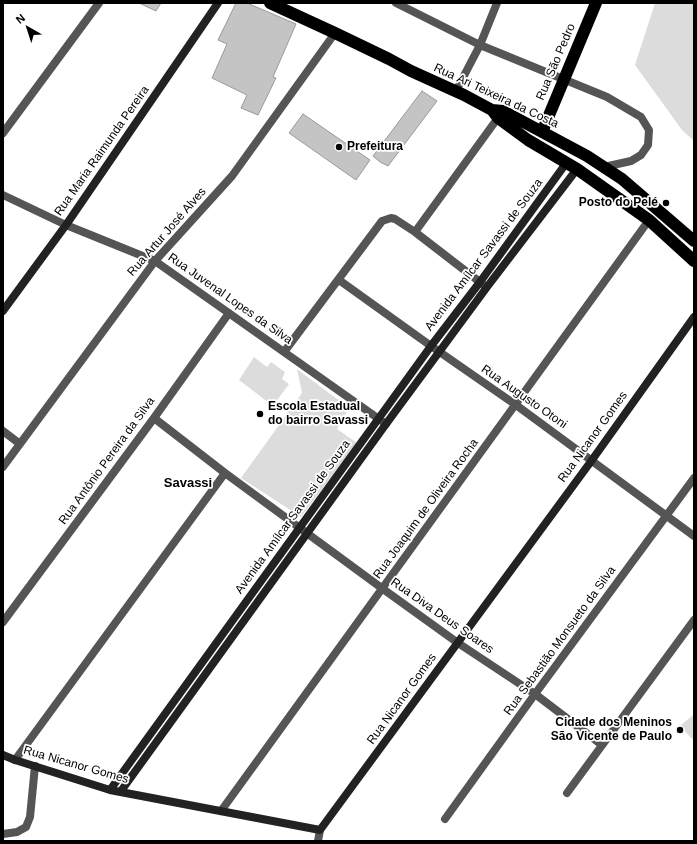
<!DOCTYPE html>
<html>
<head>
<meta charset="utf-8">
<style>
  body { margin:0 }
  #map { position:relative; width:697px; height:844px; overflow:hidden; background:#fff; font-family:Arial,sans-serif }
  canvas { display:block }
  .frame { position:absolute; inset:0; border:4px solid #000; pointer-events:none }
  .north { position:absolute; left:8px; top:8px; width:40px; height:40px; -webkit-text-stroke:3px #fff; paint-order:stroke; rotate:321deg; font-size:11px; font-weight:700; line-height:16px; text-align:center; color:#000 }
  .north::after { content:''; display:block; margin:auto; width:14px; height:18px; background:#000; clip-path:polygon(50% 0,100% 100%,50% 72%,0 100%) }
</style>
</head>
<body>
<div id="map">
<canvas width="697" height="844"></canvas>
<div class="frame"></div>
<div class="north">N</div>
</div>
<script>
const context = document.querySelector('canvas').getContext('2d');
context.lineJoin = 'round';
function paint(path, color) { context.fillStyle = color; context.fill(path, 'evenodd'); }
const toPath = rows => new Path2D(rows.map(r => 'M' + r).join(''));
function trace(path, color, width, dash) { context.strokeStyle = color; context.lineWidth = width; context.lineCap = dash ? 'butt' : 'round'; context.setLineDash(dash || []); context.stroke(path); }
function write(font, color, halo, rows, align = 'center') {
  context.font = font + ' Arial,sans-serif'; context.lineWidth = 3.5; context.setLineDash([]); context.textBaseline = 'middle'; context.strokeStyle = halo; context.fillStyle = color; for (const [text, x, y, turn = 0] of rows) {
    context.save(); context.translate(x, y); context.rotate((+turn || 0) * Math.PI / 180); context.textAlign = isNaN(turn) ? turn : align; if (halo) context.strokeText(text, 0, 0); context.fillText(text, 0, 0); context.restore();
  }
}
paint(toPath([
  [655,3,694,3,694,141,682,130,635,65],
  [254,357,267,367,271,362,285,372,282,379,289,384,273,406,239,380],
  [297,369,349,408,337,429,357,443,301,517,241,478,302,393],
  [694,714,694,741,680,726]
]), '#dcdcdc');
const building = toPath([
  [139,3,161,3,156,11,139,3],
  [236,3,247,3,296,24,273,77,276,78,258,115,241,108,247,95,212,78,227,44,218,40,236,3],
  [422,91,437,101,388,166,380,162,373,156,422,91],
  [303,114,370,160,356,180,289,133,303,114]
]);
paint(building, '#c4c4c4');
trace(building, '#999', 1);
trace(toPath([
  [396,3,480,45,607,97,641,117,649,130,648,145,641,155,631,161,604,167],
  [456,91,480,45,497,3],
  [3,133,99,3],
  [3,195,66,225,155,261,386,424],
  [415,232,500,115],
  [339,280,431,346,516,405,694,536],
  [284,352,382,221,391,218,395,219,415,232,485,286],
  [154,418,225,473,383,589,458,643,535,694,602,745],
  [3,431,20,444],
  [3,467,155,261,232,176,335,33],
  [3,622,154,418,229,313],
  [15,760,225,473],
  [567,793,694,620],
  [221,811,649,220],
  [445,819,535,694,694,478],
  [3,834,17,832,26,827,30,817,35,766],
  [318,841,320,830]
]), '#555', 8);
trace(toPath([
  [3,311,66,225,218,3],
  [3,755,15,760,110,790,320,830,592,460,694,317],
  [110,790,431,346,480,282,567,162],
  [121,791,386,424,487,287,577,169]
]), '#222', 8);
trace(toPath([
  [270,3,335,33,389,59,411,71,464,95,492,110,503,111,587,156,622,179,694,241],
  [492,110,498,118,528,140,577,169,649,220,694,261],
  [542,132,596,3]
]), '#000', 12);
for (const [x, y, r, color] of [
  [339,147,4,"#000"],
  [666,203,4,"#000"],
  [260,414,4,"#000"],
  [680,730,4,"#000"]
]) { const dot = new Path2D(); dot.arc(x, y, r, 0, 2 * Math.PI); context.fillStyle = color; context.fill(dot); trace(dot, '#fff', 1.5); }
write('12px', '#000', '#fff', [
  ["Rua São Pedro",556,62,-67],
  ["Rua Ari Teixeira da Costa",496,96,25],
  ["Rua Maria Raimunda Pereira",102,151,-55],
  ["Rua Artur José Alves",167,232,-49],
  ["Avenida Amílcar Savassi de Souza",484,255,-53],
  ["Rua Juvenal Lopes da Silva",230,299,35],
  ["Rua Augusto Otoni",524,397,35],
  ["Rua Nicanor Gomes",593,437,-54],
  ["Rua Antônio Pereira da Silva",107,461,-54],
  ["Rua Joaquim de Oliveira Rocha",426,509,-54],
  ["Avenida Amílcar Savassi de Souza",293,517,-54],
  ["Rua Diva Deus Soares",442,616,35],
  ["Rua Sebastião Monsueto da Silva",560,641,-54],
  ["Rua Nicanor Gomes",402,699,-54],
  ["Rua Nicanor Gomes",76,765,16]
]);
write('bold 12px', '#000', '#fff', [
  ["Prefeitura",347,147],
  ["Posto do Pelé",658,203,"right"],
  ["Escola Estadual",268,407],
  ["do bairro Savassi",268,421],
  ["Cidade dos Meninos",672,723,"right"],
  ["São Vicente de Paulo",672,737,"right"]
], 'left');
write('bold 13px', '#000', '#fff', [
  ["Savassi",188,483]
]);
</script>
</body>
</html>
